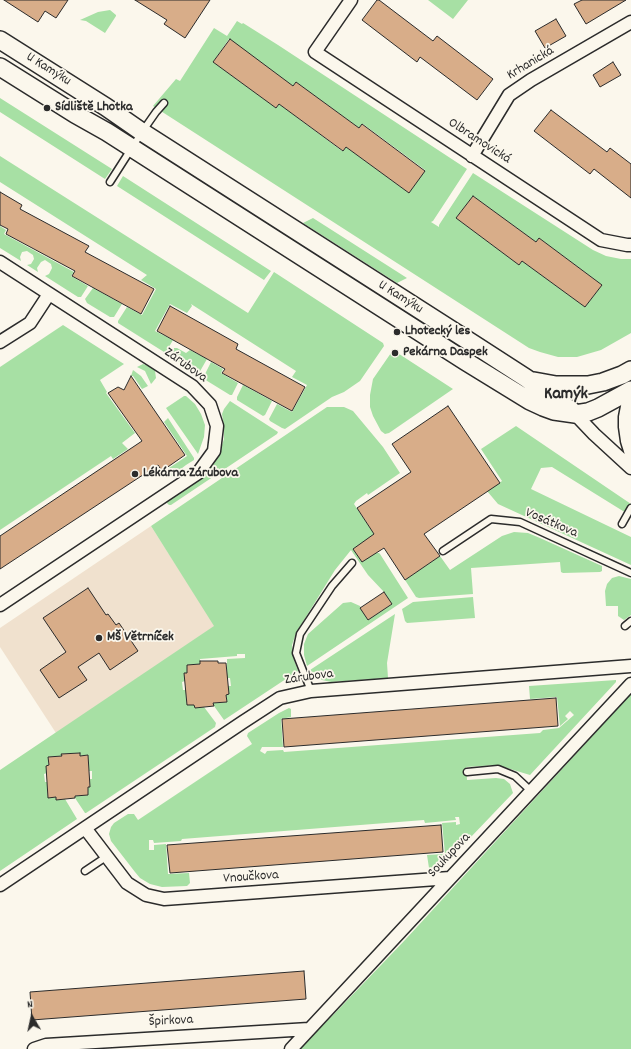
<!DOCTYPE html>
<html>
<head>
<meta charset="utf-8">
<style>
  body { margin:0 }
  #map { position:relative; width:631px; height:1049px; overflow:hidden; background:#fbf7ec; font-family:Dekko,sans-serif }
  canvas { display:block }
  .north { position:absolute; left:12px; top:997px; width:40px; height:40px; -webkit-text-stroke:3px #fbf7ec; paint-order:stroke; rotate:351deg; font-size:11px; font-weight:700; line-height:16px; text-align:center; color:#2b2b2b }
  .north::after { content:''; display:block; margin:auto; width:14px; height:18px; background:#2b2b2b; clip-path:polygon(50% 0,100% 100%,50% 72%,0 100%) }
</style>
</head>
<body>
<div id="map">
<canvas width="631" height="1049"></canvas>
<div class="north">N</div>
</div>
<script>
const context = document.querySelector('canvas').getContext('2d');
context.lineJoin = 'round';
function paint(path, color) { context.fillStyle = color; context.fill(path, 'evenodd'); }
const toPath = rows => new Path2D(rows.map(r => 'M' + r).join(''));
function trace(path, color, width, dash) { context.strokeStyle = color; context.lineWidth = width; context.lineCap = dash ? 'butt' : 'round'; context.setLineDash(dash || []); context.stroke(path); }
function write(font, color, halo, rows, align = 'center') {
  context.font = font + ' Dekko,sans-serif'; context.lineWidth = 3.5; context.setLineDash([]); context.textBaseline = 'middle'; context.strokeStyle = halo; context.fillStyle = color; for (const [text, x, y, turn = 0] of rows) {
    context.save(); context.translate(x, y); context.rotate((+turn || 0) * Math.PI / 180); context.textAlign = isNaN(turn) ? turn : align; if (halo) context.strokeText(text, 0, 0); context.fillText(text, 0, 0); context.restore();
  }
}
paint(toPath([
  [151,526,215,626,56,733,0,647,0,628]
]), '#f0e1ce');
paint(toPath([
  [428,0,468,0,453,19],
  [110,10,116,15,116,16,105,33,86,21,80,20,98,12],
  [237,21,242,24,243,23,278,45,467,169,433,221,431,222,439,227,439,225,473,173,593,250,606,256,621,259,631,259,631,333,601,350,577,357,558,357,540,352,529,348,153,106,176,79,180,81,214,28,227,36],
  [229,39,293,86,296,82,359,128,363,124,425,170,409,193,346,147,342,151,279,104,276,108,213,62],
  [473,196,536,242,539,238,602,285,585,307,522,261,519,265,456,218],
  [0,98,112,169,105,179,0,112],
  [0,156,248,313,274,272,383,343,384,346,360,381,344,392,332,397,285,429,282,428,270,421,269,419,277,404,292,412,307,385,292,377,296,371,191,304,192,306,187,313,170,304,155,331,173,340,166,352,164,352,118,323,118,321,127,307,142,315,156,289,141,280,147,275,0,182],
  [123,176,271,271,264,280,117,186],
  [313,218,407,278,397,283,303,223],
  [0,226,6,230,4,234,74,272,71,276,88,286,81,297,78,297,45,276,49,274,52,268,51,264,45,260,41,262,37,268,38,272,27,265,31,264,34,259,33,255,27,251,22,252,20,257,21,261,0,248],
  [93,288,122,304,114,317,110,317,87,303,85,299],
  [63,325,124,364,100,380,107,392,106,393,135,433,122,443,128,449,113,459,111,456,0,530,0,367],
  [174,348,177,348,186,353,190,350,207,359,199,373,197,373,171,357,171,355],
  [393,350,453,389,389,433,385,434,381,431,373,416,370,407,370,395,373,379],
  [211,362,223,369,221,373,238,383,232,395,230,395,204,379,204,376],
  [143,364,151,367,155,371,156,378,152,383,151,384,145,371,137,367],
  [133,370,141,376,148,386,142,389,133,376,131,376],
  [243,385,272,401,265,415,263,416,237,400,237,397],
  [184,396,186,396,195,404,201,414,205,425,204,437,198,454,166,408],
  [230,401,278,432,277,434,171,505,169,505,166,502,203,477,213,465,219,454,224,439,224,427,222,414,224,409],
  [327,407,344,407,353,411,383,447,400,473,368,495,367,493,356,501,354,504,374,534,375,553,379,553,380,554,408,598,307,666,304,655,304,644,308,634,343,603,351,602,360,606,368,620,392,604,384,592,368,575,351,550,335,570,296,633,292,645,293,657,298,671,224,720,214,706,213,703,227,702,226,695,228,686,231,686,230,678,227,678,227,659,245,658,245,654,237,654,237,656,200,659,200,664,187,665,187,673,185,681,182,682,183,690,186,690,187,705,194,705,195,708,204,707,216,723,215,727,86,813,85,813,75,798,75,796,88,795,88,787,90,787,90,779,92,779,92,771,89,771,88,755,80,756,80,753,62,754,62,756,48,757,49,765,46,766,47,773,44,774,45,782,47,782,48,797,56,797,57,800,65,799,77,819,0,871,0,770,214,626,151,526],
  [168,418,194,458,194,460,186,465,169,478,167,477,163,472,187,456,164,422],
  [516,426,631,504,631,516,552,467,541,468,531,489,631,537,631,565,498,504,487,491,502,481,481,449],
  [514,532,528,533,540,538,602,566,602,571,600,572,563,573,561,572,560,562,471,568,473,594,419,598,416,597,405,580,440,556,450,570,502,536],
  [619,576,631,579,631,615,624,620,618,616,618,606,606,606,605,591,607,584,612,578],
  [473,597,475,618,407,623,405,621,402,609,413,602],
  [395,614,387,663,388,678,331,682,322,680,315,675,310,670],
  [616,680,616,682,530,775,497,765,466,767,467,780,496,778,504,779,510,784,513,793,448,861,439,866,429,868,427,855,445,854,442,823,456,822,456,825,460,824,459,817,455,817,456,820,425,823,424,820,182,839,181,841,154,843,153,840,149,840,149,850,154,850,154,845,166,844,168,874,189,873,190,883,187,886,162,887,150,884,140,878,135,872,111,841,109,834,111,827,114,823,128,814,134,814,138,820,252,744,247,736,248,733,279,713,289,708,291,709,291,717,281,719,283,747,262,747,260,751,265,754,267,751,283,750,284,752,540,733,543,730,559,728,574,715,570,711,565,716,568,719,560,726,557,697,530,699,529,686],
  [631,694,631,1049,299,1049,336,1012,405,940]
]), '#a7e0a4');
const building = toPath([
  [4,0,68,0,56,18,45,11,38,22,4,0],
  [135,0,210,0,185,38,164,24,167,20,135,0],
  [377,0,379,0,433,41,437,36,493,79,477,100,420,57,417,62,362,20,377,0],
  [582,0,626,0,586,24,574,4,582,0],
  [556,19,566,36,545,48,535,31,556,19],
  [230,39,293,86,296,82,359,128,362,124,425,171,409,193,346,147,343,151,279,104,276,108,213,62,230,39],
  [613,62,621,75,600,87,593,75,613,62],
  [551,110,607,152,610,148,631,164,631,198,594,169,590,174,534,131,551,110],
  [0,192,22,205,20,209,89,246,85,252,154,289,141,314,72,276,75,271,6,234,8,229,0,225,0,192],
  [473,196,536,242,539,238,602,285,585,307,522,261,519,265,456,218,473,196],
  [170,306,238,344,236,349,305,387,292,411,222,373,225,369,157,331,170,306],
  [131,376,185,455,162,471,158,465,0,569,0,536,142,441,108,393,118,387,124,390,131,376],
  [448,406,500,483,424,534,440,556,405,580,384,548,362,562,353,549,374,534,357,508,411,472,392,444,448,406],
  [88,588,106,615,108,614,116,625,119,623,138,651,110,670,99,653,78,667,87,680,59,698,40,670,66,652,43,618,88,588],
  [384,592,392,604,368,620,360,608,384,592],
  [200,661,218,661,218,663,226,663,229,694,226,695,227,702,213,703,214,706,195,708,194,705,187,705,184,673,187,673,187,665,200,664,200,661],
  [556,698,558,726,284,747,282,719,556,698],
  [80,753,80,756,88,755,90,787,88,787,88,795,75,796,75,798,56,800,56,797,48,798,46,766,49,765,48,757,62,756,61,754,80,753],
  [441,825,443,852,170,873,167,845,441,825],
  [304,971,306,999,32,1020,30,992,304,971]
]);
paint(building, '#d8ad89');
trace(building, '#2b2b2b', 1);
const lane = toPath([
  [110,182,142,132,156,112,164,103],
  [622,524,631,508],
  [443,551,491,519,520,522,631,573],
  [625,626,631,621],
  [311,691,296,653,300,634,332,586,352,563],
  [467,772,498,769,515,776,531,791],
  [85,871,106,857]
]);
const street = toPath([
  [351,0,315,52,601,240,627,245,631,245],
  [472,156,509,95,531,80,631,22],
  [0,262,192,386,210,405,217,426,214,451,198,473,0,605],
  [0,342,30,323,49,294],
  [630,391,625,417,625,427,627,441,631,454],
  [575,414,594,434,631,468],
  [85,828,127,883,146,895,164,899,450,878],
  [0,885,243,722,280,698,311,691,631,666],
  [34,1049,46,1045,309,1029],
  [291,1049,631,684]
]);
const secondary = toPath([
  [0,40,106,107,142,132,475,345,526,378,572,411],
  [0,67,75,114,107,132,465,361,530,401,543,407,554,411,575,414,588,412,598,408,631,390],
  [534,381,556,385,588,385,603,382,622,375,631,370]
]);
trace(lane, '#2b2b2b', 9);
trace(street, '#2b2b2b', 15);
trace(secondary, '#2b2b2b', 20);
trace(lane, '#fbf7ec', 6);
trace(street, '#fbf7ec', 12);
trace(secondary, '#fbf7ec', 17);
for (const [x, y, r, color] of [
  [47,108,4,"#2b2b2b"],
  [397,332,4,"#2b2b2b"],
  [395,353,4,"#2b2b2b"],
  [135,474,4,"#2b2b2b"],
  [99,638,4,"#2b2b2b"]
]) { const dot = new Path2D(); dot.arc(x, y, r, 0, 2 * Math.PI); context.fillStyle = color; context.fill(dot); trace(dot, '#fbf7ec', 1.5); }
write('14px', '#2b2b2b', '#fbf7ec', [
  ["Krhanická",531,64,-31],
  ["U Kamýku",48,70,32],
  ["Olbramovická",479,142,33],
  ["U Kamýku",400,298,32],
  ["Zárubova",185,366,36],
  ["Vosátkova",551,524,23],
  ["Zárubova",309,678,-8],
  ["Soukupova",450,856,-47],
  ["Vnoučkova",251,878,-4],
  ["Špirkova",171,1022,-3]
]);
write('bold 14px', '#2b2b2b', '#fbf7ec', [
  ["Sídliště Lhotka",55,108],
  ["Lhotecký les",405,332],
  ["Pekárna Daspek",403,353],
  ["Lékárna Zárubova",143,474],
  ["MŠ Větrníček",107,638]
], 'left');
write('bold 18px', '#2b2b2b', '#fbf7ec', [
  ["Kamýk",566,396]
]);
</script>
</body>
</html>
